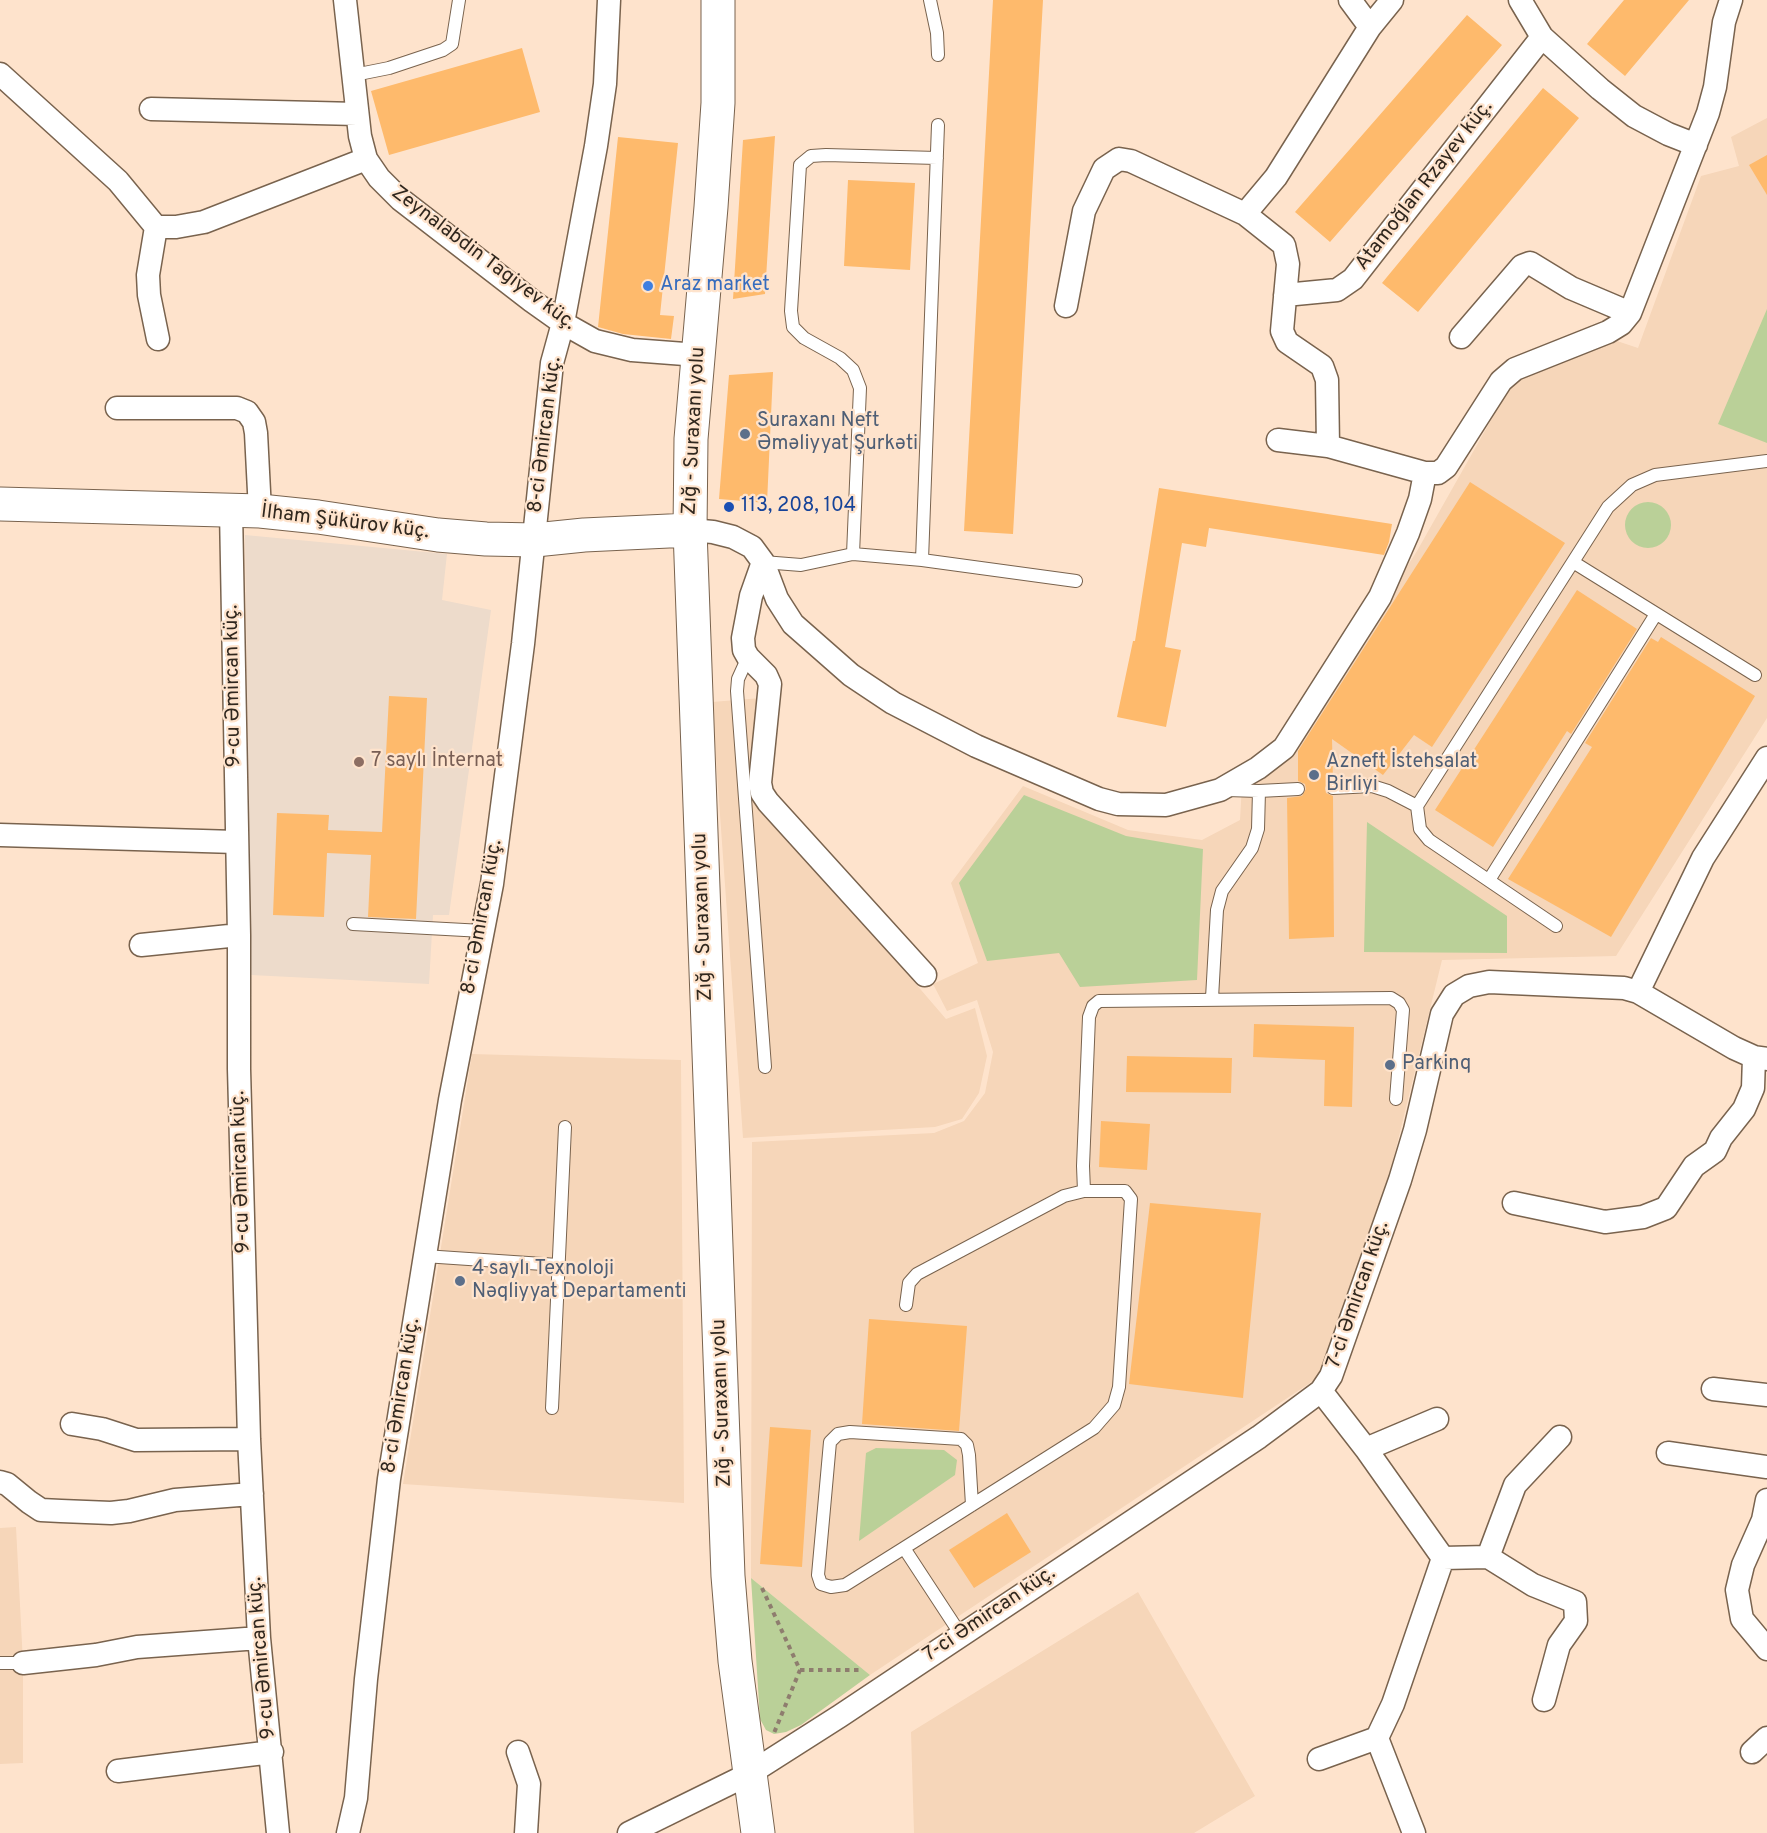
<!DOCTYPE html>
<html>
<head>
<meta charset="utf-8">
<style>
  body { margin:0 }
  canvas { display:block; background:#fee3cc }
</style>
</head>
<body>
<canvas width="1767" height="1833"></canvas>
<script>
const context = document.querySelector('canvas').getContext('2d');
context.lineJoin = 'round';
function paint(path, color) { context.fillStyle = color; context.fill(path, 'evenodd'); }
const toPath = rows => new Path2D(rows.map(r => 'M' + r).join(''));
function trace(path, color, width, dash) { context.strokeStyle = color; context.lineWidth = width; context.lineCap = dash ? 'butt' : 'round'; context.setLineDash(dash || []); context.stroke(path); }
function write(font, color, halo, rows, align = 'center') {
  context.font = font + ' Overpass,sans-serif'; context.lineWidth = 4.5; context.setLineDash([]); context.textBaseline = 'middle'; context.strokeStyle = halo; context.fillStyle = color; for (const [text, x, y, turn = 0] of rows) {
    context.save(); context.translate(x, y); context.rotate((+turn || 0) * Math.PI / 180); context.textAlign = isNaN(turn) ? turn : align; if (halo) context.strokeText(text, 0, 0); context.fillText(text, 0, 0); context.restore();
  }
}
paint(toPath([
  [1767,118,1767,718,1616,956,1442,960,1390,1173,1319,1377,870,1675,751,1578,752,1142,934,1133,964,1121,985,1093,993,1052,977,1000,947,1011,933,984,978,963,951,883,1023,786,1128,830,1202,840,1240,820,1242,784,1278,768,1417,551,1512,383,1617,341,1638,348,1701,176,1739,166,1731,137],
  [761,698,751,792,946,1019,975,1008,987,1056,979,1093,962,1119,935,1127,743,1138,712,702],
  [472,1054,681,1060,684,1503,403,1484],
  [16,1527,23,1663,23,1763,0,1764,0,1528],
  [1138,1592,1255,1796,1194,1833,914,1833,911,1732]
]), '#f6d6b9');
paint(toPath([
  [245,535,447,554,442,600,491,610,449,915,433,915,429,984,251,975]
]), '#eddbcb');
paint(toPath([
  [1767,309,1767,443,1718,424],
  '1625 525a23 23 0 1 1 46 0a23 23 0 1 1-46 0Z',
  [1024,795,1126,836,1203,849,1197,980,1080,987,1059,953,987,961,959,883],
  [1367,822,1507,916,1507,953,1364,952],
  [876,1448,944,1450,957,1460,955,1475,859,1541,866,1453],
  [751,1578,870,1675,801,1725,786,1732,774,1734,766,1730,760,1719]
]), '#bad098');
paint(toPath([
  [993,0,1043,0,1013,534,964,531],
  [1624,0,1689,0,1625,76,1587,44],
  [1467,15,1502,45,1330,242,1295,212],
  [522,48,540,112,389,155,371,91],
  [1543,88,1579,118,1418,312,1382,283],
  [775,136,765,294,733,299,743,140],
  [618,137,678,143,660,315,674,316,671,339,623,334,598,327],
  [1767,155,1767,195,1749,165],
  [848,180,915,183,910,270,844,266],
  [773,372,767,503,719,499,729,375],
  [1470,482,1565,543,1432,747,1414,735,1383,775,1332,739,1333,780,1328,781,1325,788,1326,793,1333,796,1334,937,1289,939,1287,798,1302,796,1306,789,1305,784,1298,781,1298,751],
  [1159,488,1392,524,1389,542,1384,555,1209,528,1206,547,1182,543,1165,647,1181,650,1166,727,1117,717,1133,641,1135,641],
  [1577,590,1637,629,1571,734,1567,731,1493,847,1435,810],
  [1661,637,1755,696,1611,937,1508,879,1592,747,1585,743,1651,638,1658,642],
  [389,696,427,698,416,919,368,917,371,855,327,853,324,917,273,915,277,813,329,815,328,830,382,832],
  [1254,1024,1354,1027,1352,1107,1324,1106,1325,1060,1253,1057],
  [1127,1056,1232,1058,1231,1093,1126,1092],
  [1101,1121,1150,1124,1147,1170,1099,1167],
  [1150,1203,1261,1213,1243,1398,1129,1384],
  [869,1319,967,1326,959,1431,862,1424],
  [770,1427,811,1430,802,1567,760,1564],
  [1007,1513,1031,1552,974,1588,949,1550]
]), '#feba6c');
const lane = toPath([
  [930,0,937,33,938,55],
  [354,75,389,68,443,50,452,44,459,0],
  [853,554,860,388,853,370,840,358,804,338,793,327,791,311,800,165,811,156,826,155,937,158],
  [922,560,938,125],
  [763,562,801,565,853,554,922,560,1076,581],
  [1573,562,1755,675],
  [748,657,738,679,737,691,765,1067],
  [1333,788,1372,786,1388,791,1417,806,1608,507,1632,485,1655,475,1767,461],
  [1259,791,1298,789],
  [1417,806,1420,829,1429,840,1556,926],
  [1489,880,1656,614],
  [353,924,483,931],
  [1212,998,1217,910,1222,891,1252,848,1258,829,1259,791,1227,790],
  [1084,1191,1083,1166,1089,1017,1093,1006,1099,1001,1391,998,1399,1003,1403,1010,1396,1099],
  [424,1256,558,1265],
  [906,1305,909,1283,917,1274,1064,1196,1084,1191,1125,1191,1131,1199,1119,1387,1114,1405,1094,1428,972,1505,904,1548,845,1585,831,1587,821,1584,818,1575,830,1442,838,1434,850,1432,961,1439,967,1445,969,1455,972,1505],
  [552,1408,565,1127],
  [904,1548,961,1635],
  [0,1663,23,1663]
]);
const street = toPath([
  [345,0,360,136,366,159,379,178,400,199,532,301,563,323,595,341,632,350,698,355],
  [1350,0,1370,27],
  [1520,0,1542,37,1600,89,1634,116,1668,134,1696,145],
  [0,74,118,181,156,227],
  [151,109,357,114],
  [1245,214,1276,177,1370,27,1392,0],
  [1285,295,1337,290,1353,279,1542,37],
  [1066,306,1084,211,1104,169,1119,159,1131,161,1245,214,1284,245,1288,264,1282,331,1287,342,1322,366,1327,380,1328,446],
  [1461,337,1522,266,1530,263,1571,288,1630,313],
  [158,339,149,295,148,275,156,227,176,227,204,222,366,159],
  [117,408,237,408,247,412,254,422,256,433,260,511],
  [1278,440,1328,446,1425,473,1438,473,1446,467,1501,381,1515,369,1608,332,1621,324,1630,313,1708,113,1715,87,1724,22,1731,0],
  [231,510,239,935,239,1069,249,1439,259,1638,278,1833],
  [690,530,713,532,733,537,752,547,763,562,777,599,793,624,851,675,893,703,976,746,1099,799,1118,804,1166,805,1220,790,1258,768,1284,748,1380,597,1408,533,1420,499,1425,473],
  [763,562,751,596,743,638,744,650,748,657,766,675,770,684,760,783,762,793,768,802,925,975],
  [0,835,236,842],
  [141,945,239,935],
  [1638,992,1703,858,1767,758],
  [1514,1203,1605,1222,1643,1217,1666,1208,1694,1166,1715,1151,1721,1138,1744,1109,1753,1088,1754,1057],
  [1713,1389,1767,1395],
  [1321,1391,1366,1449,1443,1558,1488,1557,1533,1585,1575,1602,1576,1621,1559,1645,1544,1700],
  [72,1424,102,1429,136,1440,249,1439],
  [1366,1449,1437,1419],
  [1668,1453,1767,1467],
  [0,1482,7,1484,29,1502,41,1510,61,1511,111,1513,129,1511,175,1500,252,1494],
  [1767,1500,1763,1520,1743,1565,1737,1590,1742,1619,1767,1649],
  [1488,1557,1515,1485,1560,1437],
  [23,1663,96,1655,137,1647,259,1638],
  [518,1752,529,1784,526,1833],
  [1752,1752,1767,1738],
  [1319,1759,1377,1738],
  [118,1771,272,1752],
  [348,1833,356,1798,366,1679,389,1479,450,1100,492,884,523,644,552,363,563,323,596,146,605,84,609,0],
  [629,1833,749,1774,840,1716,1259,1437,1321,1391,1331,1376,1400,1180,1415,1130,1442,1014,1454,995,1469,986,1489,982,1624,988,1638,992,1734,1048,1754,1057,1767,1059],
  [1414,1833,1377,1738,1393,1704,1443,1558]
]);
const secondary = toPath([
  [718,0,718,103,711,207,691,439,690,530,728,1576,735,1661,758,1833],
  [0,504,260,511,318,517,438,535,486,539,535,540,584,535,690,530]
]);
trace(lane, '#79634e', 14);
trace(street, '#79634e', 25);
trace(secondary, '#79634e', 35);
trace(toPath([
  [762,1588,800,1670,774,1733],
  [800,1670,863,1670]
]), '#8e7d6e', 4, [4.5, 4.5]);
trace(lane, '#fff', 12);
trace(street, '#fff', 22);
trace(secondary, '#fff', 33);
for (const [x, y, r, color] of [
  [648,286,6,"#3f7fe0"],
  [745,434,6,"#5c6f8a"],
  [729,507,6,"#1a4fb4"],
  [359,762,6,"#8d6e63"],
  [1314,775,6,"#5c6f8a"],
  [1390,1065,6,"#5c6f8a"],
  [460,1281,6,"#5c6f8a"]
]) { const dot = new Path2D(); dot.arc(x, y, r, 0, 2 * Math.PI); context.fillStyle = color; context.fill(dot); trace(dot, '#fee3cc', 2); }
write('20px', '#30271e', '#fee3cc', [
  ["Atamoğlan Rzayev küç.",1425,186,-52],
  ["Zeynalabdin Tagiyev küç.",483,259,37],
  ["Zığ - Suraxanı yolu",695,431,-87],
  ["8-ci Əmircan küç.",546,435,-83],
  ["İlham Şükürov küç.",345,523,7],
  ["9-cu Əmircan küç.",234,686,-91],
  ["8-ci Əmircan küç.",483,917,-80],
  ["Zığ - Suraxanı yolu",704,917,-92],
  ["9-cu Əmircan küç.",242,1172,-92],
  ["7-ci Əmircan küç.",1359,1295,-71],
  ["8-ci Əmircan küç.",402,1396,-81],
  ["Zığ - Suraxanı yolu",723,1403,-92],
  ["7-ci Əmircan küç.",990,1615,-34],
  ["9-cu Əmircan küç.",263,1658,-95]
]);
write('20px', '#366cbe', '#fee3cc', [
  ["Araz market",660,286]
], 'left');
write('20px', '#4e5e75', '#fee3cc', [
  ["Suraxanı Neft",757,422],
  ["Əməliyyat Şurkəti",757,445],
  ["Azneft İstehsalat",1326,763],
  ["Birliyi",1326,786],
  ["Parkinq",1402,1065],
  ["4 saylı Texnoloji",472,1270],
  ["Nəqliyyat Departamenti",472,1293]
], 'left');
write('20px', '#164399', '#fee3cc', [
  ["113, 208, 104",741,507]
], 'left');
write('20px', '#785e54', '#fee3cc', [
  ["7 saylı İnternat",371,762]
], 'left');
</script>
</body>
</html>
